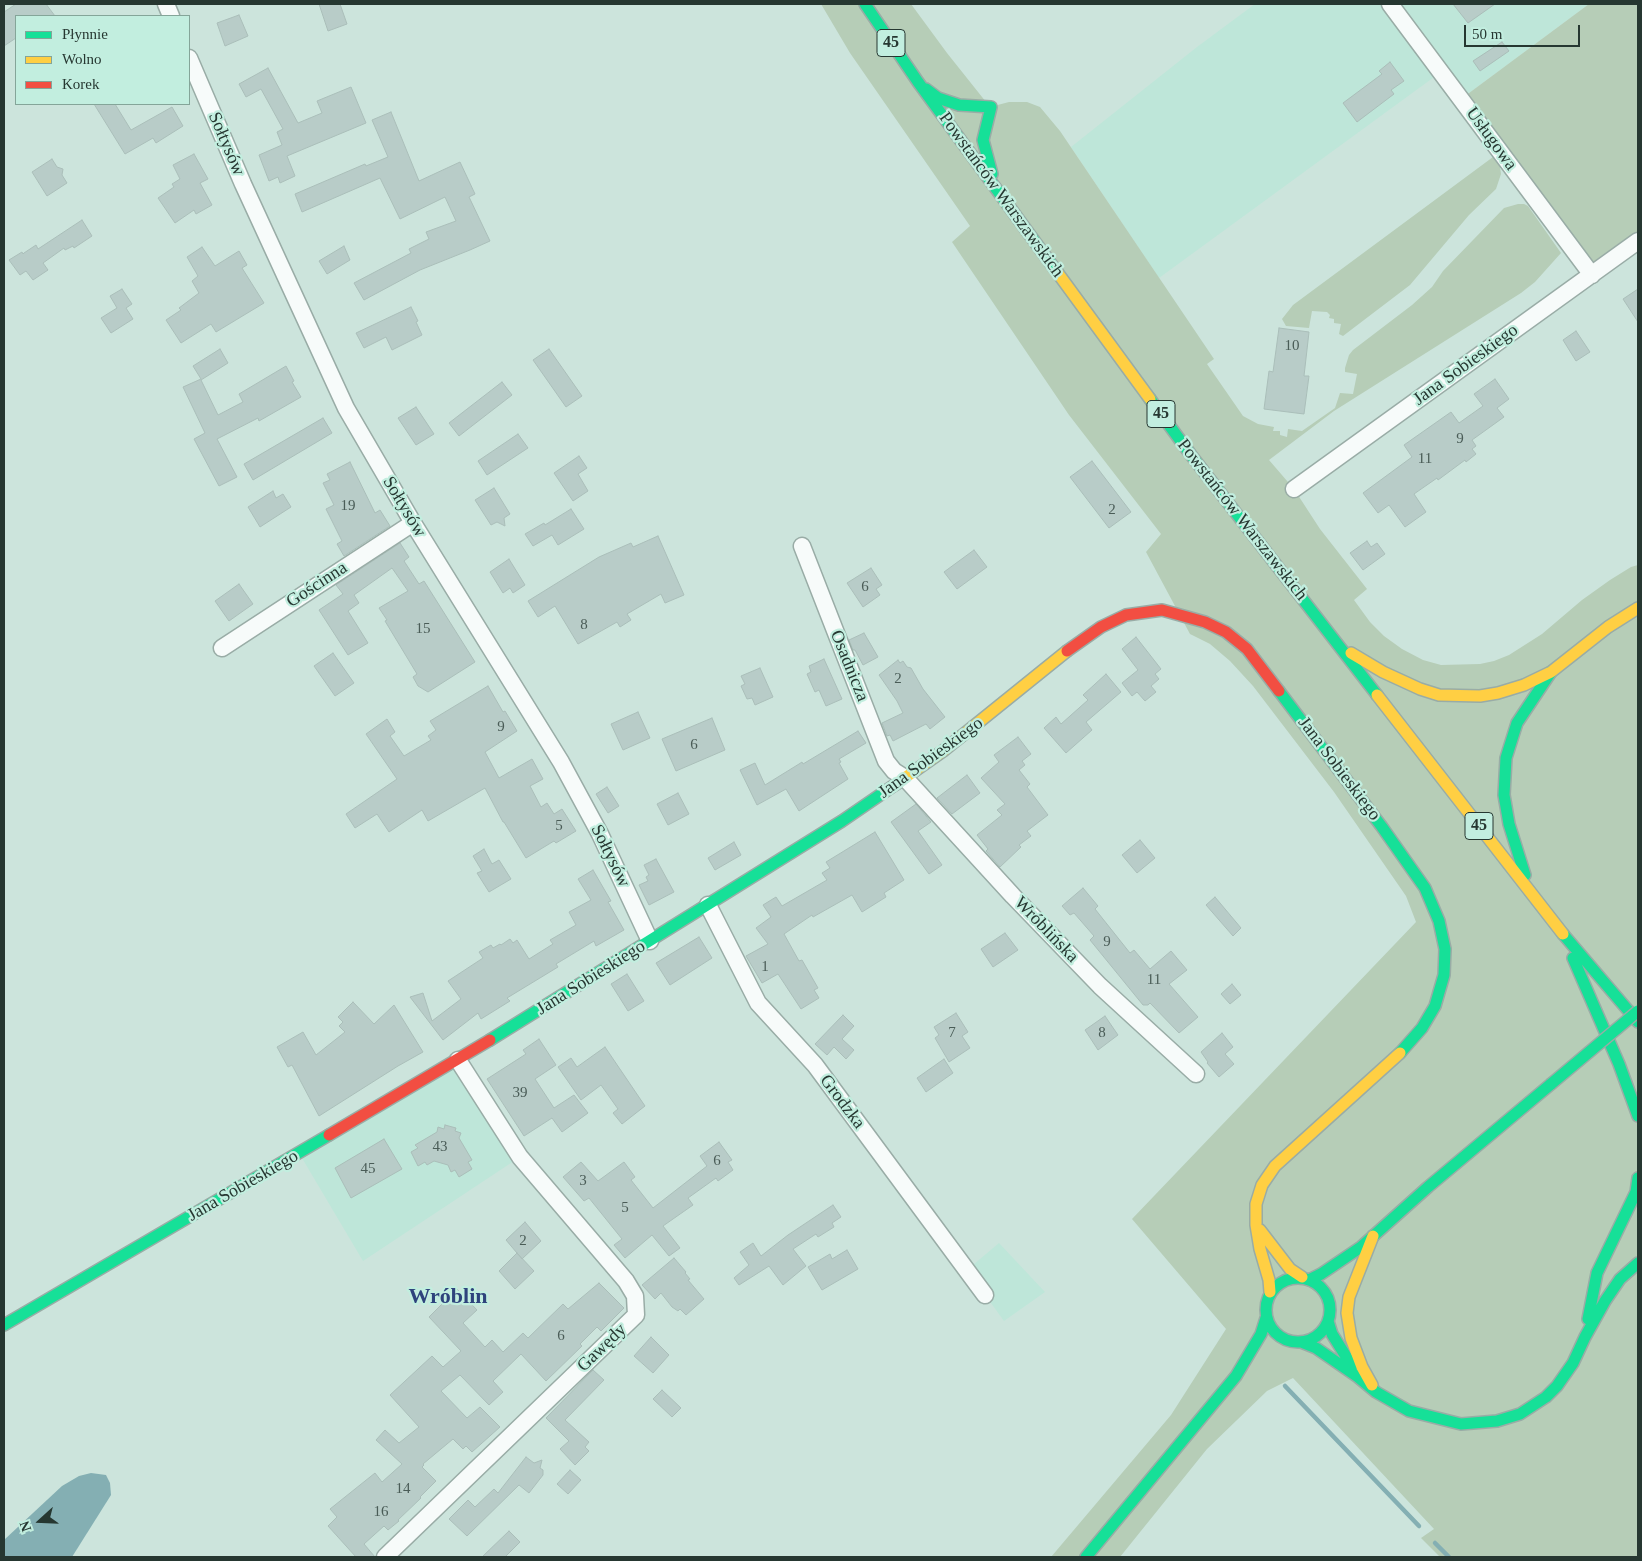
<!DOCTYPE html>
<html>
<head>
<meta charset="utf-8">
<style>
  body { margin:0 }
  #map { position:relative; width:1642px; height:1561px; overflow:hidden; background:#cce4dc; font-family:Georgia,serif }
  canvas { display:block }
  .frame { position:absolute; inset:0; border:5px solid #263731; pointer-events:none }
  .legend { position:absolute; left:15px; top:15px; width:175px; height:90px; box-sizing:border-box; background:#c2eedf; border:1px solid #84a599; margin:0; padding:6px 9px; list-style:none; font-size:15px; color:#263731 }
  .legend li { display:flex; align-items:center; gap:10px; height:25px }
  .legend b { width:25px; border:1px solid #84a599 }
  .north { position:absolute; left:15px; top:1496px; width:50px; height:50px; -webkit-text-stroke:4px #c2eedf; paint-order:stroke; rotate:250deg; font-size:14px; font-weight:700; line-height:20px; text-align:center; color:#263731 }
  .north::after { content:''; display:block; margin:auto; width:18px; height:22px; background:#263731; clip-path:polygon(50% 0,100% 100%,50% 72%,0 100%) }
  .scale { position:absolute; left:1464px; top:25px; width:116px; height:22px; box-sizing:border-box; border:2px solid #263731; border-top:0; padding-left:6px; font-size:15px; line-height:18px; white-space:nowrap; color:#263731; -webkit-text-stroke:4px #c2eedf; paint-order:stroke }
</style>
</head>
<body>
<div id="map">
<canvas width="1642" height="1561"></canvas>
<div class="frame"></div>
<ul class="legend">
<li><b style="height:6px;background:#16e098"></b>Płynnie</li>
<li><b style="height:6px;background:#ffcf43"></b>Wolno</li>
<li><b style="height:6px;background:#f24e42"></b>Korek</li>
</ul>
<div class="north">N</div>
<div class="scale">50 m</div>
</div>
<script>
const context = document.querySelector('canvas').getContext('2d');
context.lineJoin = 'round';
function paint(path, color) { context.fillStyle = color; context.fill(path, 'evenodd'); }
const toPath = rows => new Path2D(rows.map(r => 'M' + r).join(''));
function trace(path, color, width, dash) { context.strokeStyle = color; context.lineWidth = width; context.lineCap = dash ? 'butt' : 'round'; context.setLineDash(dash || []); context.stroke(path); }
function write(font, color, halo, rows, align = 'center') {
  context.font = font + ' Georgia,serif'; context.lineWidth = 4.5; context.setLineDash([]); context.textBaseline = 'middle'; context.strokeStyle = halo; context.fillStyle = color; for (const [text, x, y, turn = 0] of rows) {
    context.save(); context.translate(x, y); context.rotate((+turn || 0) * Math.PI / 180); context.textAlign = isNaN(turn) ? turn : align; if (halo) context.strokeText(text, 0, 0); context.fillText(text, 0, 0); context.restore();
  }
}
paint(toPath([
  [1255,4,1589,4,1461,99,1441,72,1159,278,1071,147,1197,47],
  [458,1060,520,1157,363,1261,299,1153],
  [999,1243,1045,1292,1004,1321,967,1270]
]), '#bee6d9');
paint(toPath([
  [821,4,911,4,947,53,990,107,1009,102,1027,102,1040,107,1060,131,1214,359,1207,364,1243,416,1258,424,1274,427,1273,431,1280,431,1280,435,1287,437,1288,429,1302,431,1335,408,1340,393,1353,394,1357,374,1345,372,1345,368,1349,355,1353,350,1412,305,1432,287,1443,271,1504,208,1518,204,1524,204,1528,206,1561,253,1535,282,1521,293,1334,411,1269,460,1294,489,1320,529,1367,589,1354,600,1370,622,1384,636,1402,649,1423,660,1441,665,1480,664,1494,661,1509,655,1542,634,1582,600,1610,580,1631,567,1638,565,1638,1557,1440,1557,1421,1538,1434,1529,1293,1378,1267,1391,1207,1449,1120,1557,1051,1557,1171,1415,1226,1329,1132,1219,1416,922,1406,896,1334,792,1253,686,1230,661,1210,644,1190,634,1146,552,1161,534,1069,415,952,242,970,226,850,53],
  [1589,4,1638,4,1638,241,1592,275,1461,99],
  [1493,157,1500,167,1501,174,1496,189,1469,215,1410,285,1343,336,1339,334,1341,324,1334,323,1334,319,1329,318,1330,315,1327,312,1312,311,1309,328,1286,326,1282,319,1293,305]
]), '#b6cdb7');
paint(toPath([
  [91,1473,106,1475,110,1483,111,1495,72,1557,4,1557,4,1540,62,1486,79,1476]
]), '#84afb3');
trace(toPath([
  [1285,1386,1419,1526],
  [1435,1543,1449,1557]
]), '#84afb3', 4.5);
const building = toPath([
  [16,4,46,4,55,16,16,16,16,38,4,46,4,12,16,4],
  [319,4,340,4,347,24,328,31,319,4],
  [1453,4,1495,4,1468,23,1453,4],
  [239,15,248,36,225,46,217,23,239,15],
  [1502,42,1509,51,1480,71,1473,61,1502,42],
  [1390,62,1404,81,1391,90,1394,94,1357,122,1343,103,1382,74,1379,71,1390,62],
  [268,68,298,123,322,113,317,101,351,87,366,123,287,156,295,176,280,183,278,177,269,181,259,155,282,145,277,132,283,129,261,89,246,97,239,84,268,68],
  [94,104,115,104,131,130,172,107,183,126,156,143,153,138,125,154,94,104],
  [391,112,419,181,460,162,475,194,469,197,490,241,470,250,420,270,364,300,354,283,411,253,409,249,429,239,426,232,456,221,445,197,400,219,380,178,302,212,295,194,365,164,366,166,388,157,372,120,391,112],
  [194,154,208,179,200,183,212,205,196,214,194,210,175,223,158,198,174,187,172,184,180,179,173,165,194,154],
  [52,159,57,167,63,169,62,175,67,183,47,196,32,172,52,159],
  [82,220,92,236,74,248,73,246,65,250,64,248,43,263,48,270,33,280,26,271,20,275,9,260,22,252,23,254,24,253,36,245,38,249,82,220],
  [344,246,350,260,327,274,319,261,344,246],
  [202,247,215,266,239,251,247,265,242,268,264,303,216,332,211,324,181,343,166,320,181,310,179,308,199,293,192,281,198,276,187,257,202,247],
  [122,289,132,304,126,308,133,319,111,333,101,318,117,308,110,296,122,289],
  [1638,289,1638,322,1623,299,1638,289],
  [411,307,418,321,416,322,422,335,392,350,386,337,364,348,356,333,411,307],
  [1279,328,1309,332,1304,376,1309,376,1304,414,1264,409,1269,371,1273,372,1279,328],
  [1576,331,1590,352,1576,361,1563,340,1576,331],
  [220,349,228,363,201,380,218,415,243,402,239,394,286,366,294,381,292,382,301,397,259,421,258,418,217,439,237,477,219,486,194,439,205,433,183,387,201,379,193,366,220,349],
  [549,349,582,396,566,407,533,360,549,349],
  [1495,379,1509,399,1497,408,1504,417,1472,440,1476,446,1472,449,1476,454,1466,462,1465,460,1438,480,1437,478,1414,494,1426,512,1405,527,1389,505,1378,513,1363,493,1412,457,1404,445,1451,412,1459,423,1483,406,1474,394,1495,379],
  [502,382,512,395,459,436,449,423,502,382],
  [416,407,434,434,416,445,398,418,416,407],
  [323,418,332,433,253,480,244,464,323,418],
  [518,434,528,448,487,475,478,461,518,434],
  [579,456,587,468,578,474,588,491,573,501,554,473,579,456],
  [1092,461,1131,512,1109,528,1070,477,1092,461],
  [350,462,375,513,380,510,390,526,344,556,337,544,342,541,326,509,334,505,323,483,330,480,327,474,350,462],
  [494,488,510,514,504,518,505,526,497,522,491,525,475,500,494,488],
  [273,491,276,498,283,494,291,507,260,527,248,507,273,491],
  [571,509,584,529,558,545,552,535,533,546,525,534,544,523,545,525,571,509],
  [658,536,684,595,665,603,661,594,627,614,631,620,620,627,617,622,578,644,555,606,538,617,528,601,599,557,631,543,633,547,658,536],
  [1367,541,1371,547,1377,543,1385,554,1363,570,1350,553,1367,541],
  [400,543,409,557,404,561,419,584,424,581,475,662,428,692,418,686,413,677,417,674,385,621,387,620,379,608,408,591,392,568,354,595,359,603,348,611,368,643,348,655,319,610,343,594,336,585,400,543],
  [974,550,987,567,957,589,944,572,974,550],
  [509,559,525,585,513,593,510,588,503,593,490,572,509,559],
  [871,568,882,585,876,589,880,595,863,607,847,583,871,568],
  [239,584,253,604,229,621,215,601,239,584],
  [864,633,878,657,863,665,855,650,853,650,849,640,864,633],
  [1136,637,1161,669,1155,674,1159,679,1151,686,1156,692,1145,701,1137,692,1132,696,1122,683,1138,670,1122,649,1136,637],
  [333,653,354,683,335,696,314,666,333,653],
  [824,659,842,699,826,706,819,690,815,692,807,674,811,672,809,666,824,659],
  [898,660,900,663,903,661,907,667,911,668,923,689,945,717,930,729,926,724,893,741,890,735,887,736,882,723,903,713,897,701,879,675,898,660],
  [760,668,773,697,755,705,752,698,747,699,741,686,745,684,741,676,760,668],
  [1106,674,1121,692,1086,722,1092,730,1066,753,1044,728,1056,717,1061,724,1088,700,1083,695,1106,674],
  [488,686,503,712,505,711,517,731,485,752,499,778,532,759,543,779,530,786,541,807,547,803,554,814,562,809,576,831,556,843,554,841,526,858,504,822,503,822,485,788,428,821,422,810,389,832,377,814,355,828,346,814,397,779,366,734,387,719,395,732,390,736,404,756,431,740,428,736,436,730,430,721,488,686],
  [638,712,650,738,623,750,611,724,638,712],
  [712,718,725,750,676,771,662,739,712,718],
  [858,731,866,743,839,759,841,762,839,763,848,779,799,811,786,789,757,805,740,770,755,763,765,785,799,764,802,762,803,764,858,731],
  [1018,737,1031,754,1022,761,1025,765,1019,770,1030,784,1027,787,1048,815,1027,831,1031,836,1019,845,1021,847,1000,867,986,851,988,849,977,835,1002,815,997,810,1005,804,981,778,999,762,994,755,1018,737],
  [967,775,980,793,952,814,937,798,967,775],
  [607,787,619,806,608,813,596,794,607,787],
  [678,793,689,814,668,825,657,804,678,793],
  [916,804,931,822,918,831,942,865,929,874,891,822,916,804],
  [875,832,904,880,884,893,886,897,862,912,852,895,813,917,812,915,784,934,799,961,802,960,818,988,814,990,819,998,801,1009,778,974,762,983,746,956,768,944,756,928,771,917,763,905,776,897,782,906,827,880,822,873,830,868,826,862,875,832],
  [1140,840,1155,858,1137,873,1122,855,1140,840],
  [734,842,741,855,715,870,708,858,734,842],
  [484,849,492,864,499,860,511,879,489,892,477,873,482,871,473,856,484,849],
  [656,859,674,892,649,905,639,885,648,881,646,877,649,875,644,865,656,859],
  [593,870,611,901,608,902,624,930,596,946,594,941,556,964,558,967,507,998,510,1001,481,1019,478,1013,443,1040,410,997,423,993,432,1021,461,999,448,981,483,958,479,952,491,945,493,948,500,944,501,945,510,939,513,943,517,940,529,959,553,944,550,940,576,925,569,912,591,900,578,879,593,870],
  [1083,888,1098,906,1095,909,1130,953,1134,950,1150,969,1171,951,1187,970,1169,984,1198,1017,1179,1033,1150,1003,1148,1005,1143,1005,1090,940,1094,936,1074,913,1070,915,1062,906,1083,888],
  [1215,897,1241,928,1233,936,1206,905,1215,897],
  [1005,933,1018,950,993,967,981,949,1005,933],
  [699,937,712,958,670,985,656,963,699,937],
  [627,974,644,1001,628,1011,611,984,627,974],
  [1232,984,1241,995,1230,1004,1221,994,1232,984],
  [353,1002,374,1024,394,1005,423,1052,398,1066,319,1116,292,1065,288,1067,277,1047,303,1032,316,1055,345,1032,339,1026,343,1022,338,1017,353,1002],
  [956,1013,968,1032,962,1036,970,1048,949,1062,935,1038,939,1035,934,1027,956,1013],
  [843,1015,854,1026,842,1039,854,1050,846,1059,834,1047,827,1055,815,1044,843,1015],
  [1105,1016,1118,1035,1098,1050,1085,1030,1105,1016],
  [1222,1033,1233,1047,1225,1054,1234,1064,1219,1077,1207,1063,1208,1062,1201,1052,1222,1033],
  [539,1039,556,1065,535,1079,554,1108,574,1095,588,1113,562,1132,552,1118,524,1136,487,1079,526,1054,523,1050,539,1039],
  [605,1047,645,1106,622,1124,613,1113,618,1109,601,1085,581,1100,558,1067,571,1058,577,1067,605,1047],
  [944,1059,953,1073,926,1092,917,1078,944,1059],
  [445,1125,456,1128,455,1131,461,1133,459,1138,472,1160,468,1162,472,1169,459,1177,455,1170,451,1172,448,1165,434,1161,427,1165,425,1162,418,1166,411,1152,418,1148,415,1145,437,1132,438,1127,444,1129,445,1125],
  [384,1139,402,1169,351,1198,335,1168,384,1139],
  [719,1142,732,1160,728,1162,733,1170,718,1181,716,1178,688,1198,693,1205,663,1226,680,1248,669,1256,652,1235,625,1258,614,1245,622,1239,589,1198,584,1201,563,1177,581,1162,598,1181,624,1162,635,1177,631,1180,653,1208,707,1166,700,1156,719,1142],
  [833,1205,841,1217,832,1223,834,1227,818,1237,816,1234,793,1249,806,1266,783,1285,769,1266,739,1285,734,1278,749,1265,740,1252,753,1243,761,1256,788,1235,833,1205],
  [525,1222,541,1241,522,1259,506,1240,525,1222],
  [847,1250,858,1269,822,1290,808,1267,830,1254,832,1259,847,1250],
  [517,1253,534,1271,515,1289,499,1271,517,1253],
  [674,1258,686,1272,685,1273,690,1279,688,1280,704,1299,686,1315,680,1309,678,1311,672,1307,661,1293,655,1299,642,1285,674,1258],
  [599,1283,624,1308,601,1331,597,1327,580,1344,582,1346,546,1381,521,1354,493,1381,503,1392,489,1405,460,1375,441,1391,467,1418,480,1407,500,1427,472,1452,466,1446,463,1449,453,1439,423,1464,424,1465,422,1467,436,1481,420,1497,421,1498,398,1520,399,1521,388,1530,384,1526,364,1544,375,1557,356,1557,328,1526,337,1517,330,1509,375,1473,382,1482,402,1464,376,1440,385,1430,399,1443,419,1427,390,1395,432,1356,443,1367,461,1351,429,1317,457,1289,477,1310,463,1323,485,1347,492,1340,503,1352,523,1333,528,1338,563,1304,568,1309,599,1283],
  [651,1337,669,1355,653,1373,634,1356,651,1337],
  [593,1370,604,1380,565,1420,589,1442,585,1447,589,1451,575,1465,560,1449,569,1441,546,1418,593,1370],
  [662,1390,681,1408,672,1417,653,1399,662,1390],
  [526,1457,534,1463,542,1460,540,1468,543,1470,543,1475,529,1493,519,1485,467,1536,449,1519,468,1500,475,1507,494,1489,498,1493,526,1457],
  [570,1470,581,1480,568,1494,557,1484,570,1470],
  [509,1531,520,1542,505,1557,482,1557,509,1531]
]);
paint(building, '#b8ccc8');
trace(building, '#aabeb9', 1);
const street = toPath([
  [166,4,171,16],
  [1390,4,1592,275],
  [189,58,243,184,346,408,413,523,561,762,600,834,650,941],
  [1294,489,1638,241],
  [802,546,886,761,894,771,905,778,1013,896,1100,986,1196,1074],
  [222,648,413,523],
  [708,905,758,1003,815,1065,985,1295],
  [385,1557,636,1315,635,1296,626,1281,520,1157,458,1060]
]);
const fast = toPath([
  [865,4,918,82,1057,272],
  [926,89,938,98,959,105,991,107,983,140,992,174],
  [1150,399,1191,455,1377,695],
  [1279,691,1382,827,1425,888,1439,921,1445,949,1444,975,1435,1006,1422,1028,1400,1053],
  [1525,875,1509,824,1504,795,1506,758,1517,723,1551,672],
  [1563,934,1638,1022],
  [1573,958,1619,1064,1638,1116],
  [490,1040,842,821,896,784],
  '1266 1310a32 32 0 1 1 64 0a32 32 0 1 1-64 0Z',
  [1309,1280,1321,1274,1361,1247,1428,1187,1551,1084],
  [1588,1319,1597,1273,1636,1192,1638,1178],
  [1328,1321,1332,1334,1352,1366],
  [4,1325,329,1135],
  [1301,1342,1316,1348,1358,1377,1376,1392,1409,1411,1461,1424,1497,1421,1520,1414,1546,1397,1557,1386,1573,1363,1585,1337,1605,1301,1620,1279,1638,1263],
  [1086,1557,1236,1376,1261,1334,1266,1318]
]);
const slow = toPath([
  [1057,272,1150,399],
  [1351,653,1383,672,1420,689,1439,695,1480,696,1498,693,1524,685,1551,672,1608,627,1638,608],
  [1377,695,1563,934],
  [896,784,943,751,1067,651],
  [1260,1230,1290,1269,1302,1277],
  [1270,1292,1269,1280,1260,1249,1256,1225,1256,1204,1262,1185,1275,1166,1400,1053],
  [1372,1385,1362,1367,1351,1338,1347,1313,1349,1297,1373,1236]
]);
const jam = toPath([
  [1067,651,1101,627,1126,615,1162,610,1205,622,1226,632,1247,649,1279,691],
  [329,1135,490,1040]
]);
trace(street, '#99aca6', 19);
trace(fast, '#99aca6', 14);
trace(slow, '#99aca6', 14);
trace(jam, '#99aca6', 14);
trace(street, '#f7fbfa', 16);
trace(fast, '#16e098', 11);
trace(slow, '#ffcf43', 11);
trace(jam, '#f24e42', 11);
const fastBridge = toPath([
  [1551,1084,1638,1011]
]);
trace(fastBridge, '#99aca6', 14, []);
trace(fastBridge, '#16e098', 11);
write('15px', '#4a5c57', null, [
  ["10",1292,346],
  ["9",1460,439],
  ["11",1425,459],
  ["19",348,506],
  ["2",1112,510],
  ["6",865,587],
  ["8",584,625],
  ["15",423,629],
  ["2",898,679],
  ["9",501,727],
  ["6",694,745],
  ["5",559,826],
  ["9",1107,942],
  ["1",765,967],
  ["11",1154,980],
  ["7",952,1033],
  ["8",1102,1033],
  ["39",520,1093],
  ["43",440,1147],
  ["6",717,1161],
  ["45",368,1169],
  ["3",583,1181],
  ["5",625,1208],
  ["2",523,1241],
  ["6",561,1336],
  ["14",403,1489],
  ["16",381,1512]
]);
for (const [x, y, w] of [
  [891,43,28],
  [1161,414,28],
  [1479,826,28]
]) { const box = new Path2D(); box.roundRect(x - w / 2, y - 13.5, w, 27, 4); context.fillStyle = '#c2eedf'; context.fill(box); trace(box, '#263731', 1); }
write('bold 16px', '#263731', null, [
  ["45",891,43],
  ["45",1161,414],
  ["45",1479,826]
]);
write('18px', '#263731', '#c2eedf', [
  ["Usługowa",1491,139,54],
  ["Sołtysów",226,144,67],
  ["Powstańców Warszawskich",1001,195,54],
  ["Jana Sobieskiego",1466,365,-36],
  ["Sołtysów",404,507,59],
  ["Powstańców Warszawskich",1242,520,52],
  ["Gościnna",317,585,-33],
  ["Osadnicza",849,666,68],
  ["Jana Sobieskiego",931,758,-36],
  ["Jana Sobieskiego",1339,769,53],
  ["Sołtysów",610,856,64],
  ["Wróblińska",1046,930,46],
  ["Jana Sobieskiego",591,978,-32],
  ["Grodzka",842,1102,53],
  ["Jana Sobieskiego",243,1186,-30],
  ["Gawędy",602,1348,-44]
]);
write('bold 22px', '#2e437c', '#c2eedf', [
  ["Wróblin",448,1297]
]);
</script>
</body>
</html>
